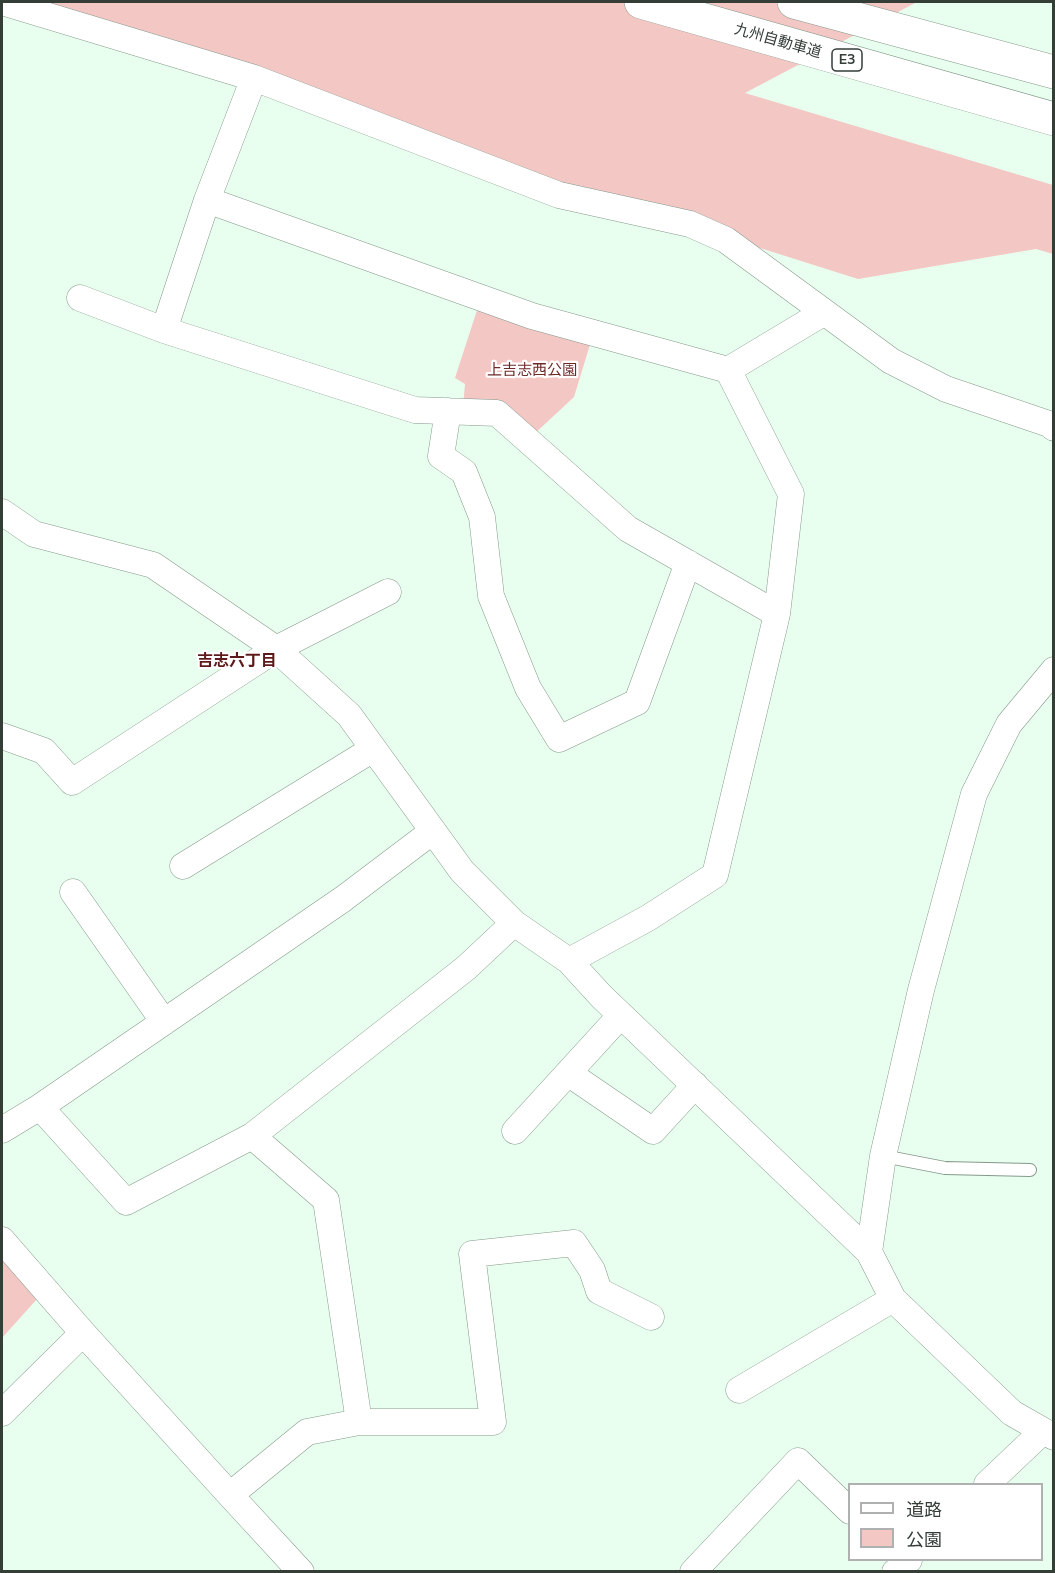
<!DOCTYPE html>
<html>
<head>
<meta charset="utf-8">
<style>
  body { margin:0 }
  #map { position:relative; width:1055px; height:1573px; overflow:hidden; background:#e8ffef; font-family:Mulish,"Noto Sans JP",sans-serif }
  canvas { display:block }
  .frame { position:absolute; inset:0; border:3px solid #353d37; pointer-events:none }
  .legend { position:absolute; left:848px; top:1483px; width:195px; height:78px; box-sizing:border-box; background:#fff; border:2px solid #aeb1af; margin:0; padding:8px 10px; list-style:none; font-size:18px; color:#353d37 }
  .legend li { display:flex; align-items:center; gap:12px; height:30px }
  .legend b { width:30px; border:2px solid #aeb1af }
</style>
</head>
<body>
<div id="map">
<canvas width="1055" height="1573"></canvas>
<div class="frame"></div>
<ul class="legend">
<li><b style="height:8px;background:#fff"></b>道路</li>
<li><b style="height:16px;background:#f3c7c4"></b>公園</li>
</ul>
</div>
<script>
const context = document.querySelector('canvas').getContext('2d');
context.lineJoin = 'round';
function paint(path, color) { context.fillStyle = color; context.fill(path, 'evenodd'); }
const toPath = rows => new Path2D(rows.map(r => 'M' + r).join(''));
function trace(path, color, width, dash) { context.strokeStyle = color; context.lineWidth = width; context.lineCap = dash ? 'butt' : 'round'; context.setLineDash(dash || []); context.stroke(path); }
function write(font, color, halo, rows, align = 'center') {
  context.font = font + ' Mulish,"Noto Sans JP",sans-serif'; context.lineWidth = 4.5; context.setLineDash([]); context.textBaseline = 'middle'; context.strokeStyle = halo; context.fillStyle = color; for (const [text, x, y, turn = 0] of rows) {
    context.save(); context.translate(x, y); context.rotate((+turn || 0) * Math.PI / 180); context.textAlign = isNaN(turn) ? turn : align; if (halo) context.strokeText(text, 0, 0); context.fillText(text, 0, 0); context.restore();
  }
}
paint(toPath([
  [2,2,917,2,745,93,1053,185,1053,254,1036,249,858,279,2,8],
  [479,304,592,338,574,397,531,437,463,407,465,384,455,378],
  [2,1257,37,1299,2,1338]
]), '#f3c7c4');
const lane = toPath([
  [883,1156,945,1168,1030,1170]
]);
const street = toPath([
  [2,2,254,78,559,195,690,224,726,240,891,361,946,389,1049,424,1054,428],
  [207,200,532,316,728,370,823,313],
  [80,298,164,330,415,410,497,413,628,529,777,614],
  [164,330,207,200,254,78],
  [448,411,441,456,464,472,482,517,491,596,528,688,559,739,637,702,688,563],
  [2,512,34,534,153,565,276,649,349,715,462,871,514,923,569,961,601,996,869,1252],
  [1054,670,1009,724,974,794,921,990,883,1156,869,1252,893,1299,1012,1413,1054,1437],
  [2,736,44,751,72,782,276,649,388,592],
  [183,866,373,749],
  [73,892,164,1022],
  [569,961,648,918,715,875,777,614,791,494,728,370],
  [568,1073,653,1131,695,1085],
  [40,1107,343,899,433,831],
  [2,1130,40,1107,126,1202,252,1136,466,968,514,923],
  [515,1131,621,1015],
  [252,1136,326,1200,359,1422],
  [2,1240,83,1333,230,1495,301,1572],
  [739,1390,893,1299],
  [2,1413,83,1333],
  [987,1484,1043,1431],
  [230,1495,307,1432,359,1422,493,1422,472,1254,574,1243,592,1270,599,1291,651,1317],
  [693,1572,798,1461,850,1511],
  [895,1572,909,1560]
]);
const highway = toPath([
  [641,2,1054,119],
  [794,2,1054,72]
]);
trace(lane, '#85998b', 14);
trace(street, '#85998b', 27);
trace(highway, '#85998b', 34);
trace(lane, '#fff', 12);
trace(street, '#fff', 26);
trace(highway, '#fff', 33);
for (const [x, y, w] of [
  [847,60,30]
]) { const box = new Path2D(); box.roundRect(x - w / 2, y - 11, w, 22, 4.5); context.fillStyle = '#fff'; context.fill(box); trace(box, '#353d37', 1.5); }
write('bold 14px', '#353d37', null, [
  ["E3",847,60]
]);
write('15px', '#353d37', '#fff', [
  ["九州自動車道",778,41,16]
]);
write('15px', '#6d2a29', '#fff', [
  ["上吉志西公園",532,370]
]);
write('bold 16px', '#5e1a1b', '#fff', [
  ["吉志六丁目",237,661]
]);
</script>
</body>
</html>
